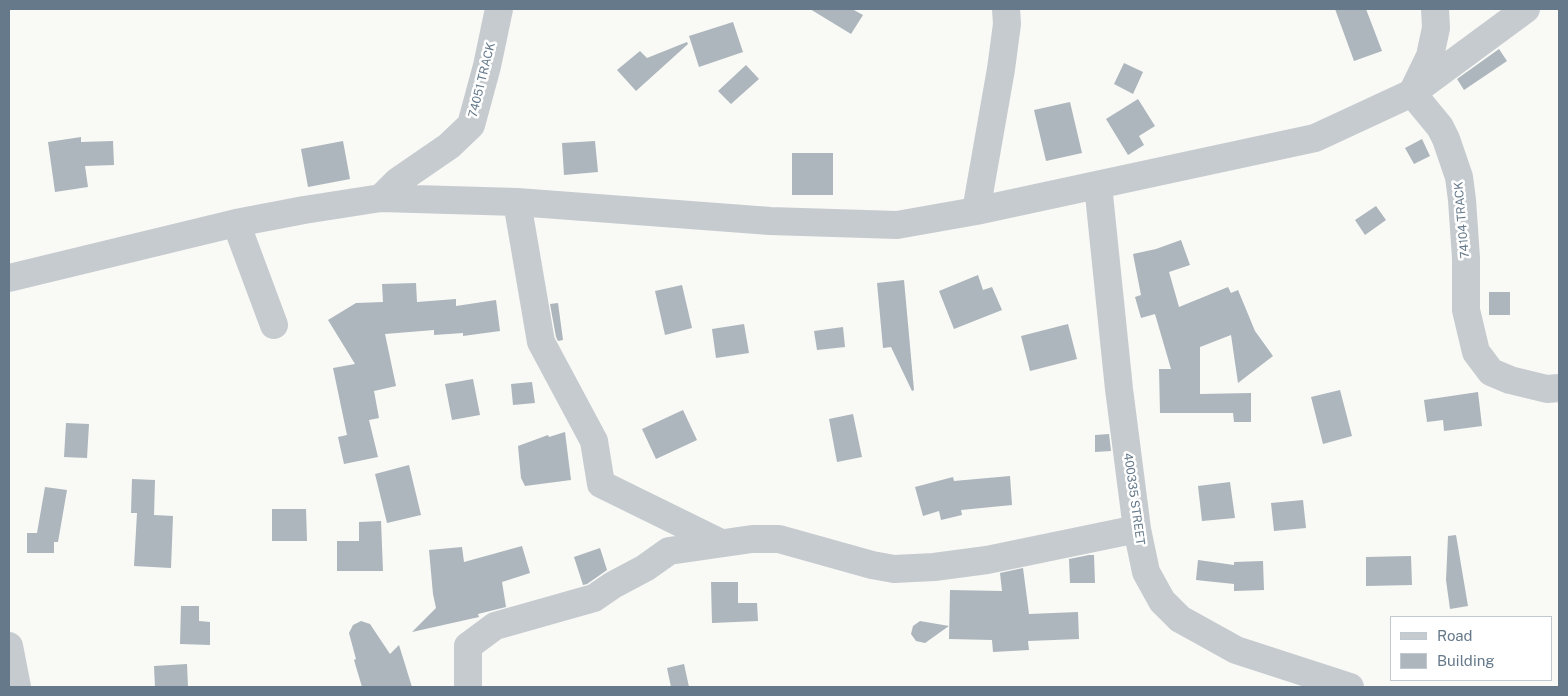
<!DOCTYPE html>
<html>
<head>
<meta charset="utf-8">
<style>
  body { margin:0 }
  #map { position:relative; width:1568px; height:696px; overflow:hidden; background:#f9f9f6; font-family:"Public Sans",sans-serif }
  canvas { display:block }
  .frame { position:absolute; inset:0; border:10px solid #65798a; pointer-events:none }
  .legend { position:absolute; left:1390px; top:616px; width:162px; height:65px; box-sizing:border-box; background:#fff; border:1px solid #c1c9d0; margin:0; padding:6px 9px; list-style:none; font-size:15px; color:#65798a }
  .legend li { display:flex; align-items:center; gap:10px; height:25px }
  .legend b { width:25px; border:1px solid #c1c9d0 }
</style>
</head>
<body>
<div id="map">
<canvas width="1568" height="696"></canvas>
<div class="frame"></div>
<ul class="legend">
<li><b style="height:6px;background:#c6cbcf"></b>Road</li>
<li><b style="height:14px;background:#acb6bc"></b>Building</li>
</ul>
</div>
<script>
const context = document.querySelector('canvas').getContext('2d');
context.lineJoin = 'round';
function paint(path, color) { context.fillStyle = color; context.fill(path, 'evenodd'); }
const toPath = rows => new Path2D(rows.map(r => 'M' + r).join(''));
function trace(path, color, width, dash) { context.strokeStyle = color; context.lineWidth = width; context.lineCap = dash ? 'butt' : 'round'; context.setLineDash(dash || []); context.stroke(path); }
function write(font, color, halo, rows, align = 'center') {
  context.font = font + ' "Public Sans",sans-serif'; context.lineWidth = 5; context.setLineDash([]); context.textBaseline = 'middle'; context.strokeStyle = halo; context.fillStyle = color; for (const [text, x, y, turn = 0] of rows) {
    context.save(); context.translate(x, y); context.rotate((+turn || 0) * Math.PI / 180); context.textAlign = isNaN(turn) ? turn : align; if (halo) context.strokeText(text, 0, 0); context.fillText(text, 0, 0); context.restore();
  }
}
paint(toPath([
  [810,9,852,9,863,15,851,34],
  [1335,9,1366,9,1382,51,1354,61],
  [733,22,743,52,699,67,689,36],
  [687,42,688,44,636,91,617,70,640,51,647,58],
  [1499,49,1507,61,1464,90,1457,79],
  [1124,63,1143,72,1133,94,1114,84],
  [746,65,759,79,731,104,718,91],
  [1138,99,1155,126,1139,136,1144,145,1128,155,1106,119],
  [1070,102,1082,153,1046,161,1034,110],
  [81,137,81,142,113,141,114,165,85,166,88,187,55,192,48,142],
  [1422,139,1430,156,1414,164,1405,148],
  [343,141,350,179,308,187,301,149],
  [595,141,598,172,564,175,562,143],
  [792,153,833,153,833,195,792,195],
  [1376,206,1386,220,1365,235,1355,220],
  [1181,240,1190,265,1169,272,1179,307,1228,287,1231,293,1238,290,1255,331,1273,356,1238,383,1231,335,1200,347,1200,394,1251,393,1251,422,1234,422,1233,413,1160,413,1159,369,1171,369,1155,314,1141,318,1135,297,1141,295,1133,254,1156,249],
  [978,275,983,290,992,287,1002,310,954,329,939,291],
  [904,280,914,390,912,391,891,347,883,348,877,283],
  [416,283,417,302,456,299,456,306,496,300,500,331,463,336,463,333,434,335,434,330,385,334,396,386,374,391,379,418,369,420,378,457,344,464,338,437,347,435,333,368,355,364,328,320,356,303,383,302,382,284],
  [682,285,692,328,665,335,655,291],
  [1489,292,1510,292,1510,315,1489,315],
  [558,303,563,340,558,341,556,337,550,304],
  [744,324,749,353,716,358,712,329],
  [1068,324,1077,359,1030,371,1021,336],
  [843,327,845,347,817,350,814,331],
  [473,379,480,415,452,420,445,384],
  [532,382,535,403,513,405,511,384],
  [1340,390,1352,436,1323,444,1311,397],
  [1478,392,1482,426,1444,431,1443,420,1427,422,1424,400],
  [683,410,697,440,656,459,642,429],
  [853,414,862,457,837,462,829,419],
  [66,423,89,424,87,458,64,457],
  [565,432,571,480,525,486,521,478,518,446,548,435,549,437],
  [1109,434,1111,451,1095,452,1095,435],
  [409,465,421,515,387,523,375,474],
  [1010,476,1012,505,961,510,962,515,941,520,939,511,923,516,915,487,953,477,954,481],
  [132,479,155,480,154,515,173,516,171,568,134,566,137,513,131,513],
  [1230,482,1235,518,1202,521,1198,486],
  [45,487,67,490,58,542,54,542,54,553,27,553,27,533,37,533],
  [1303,500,1306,528,1274,531,1271,503],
  [272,509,306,509,307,541,272,541],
  [381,521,383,571,337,571,337,541,359,541,359,522],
  [1456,535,1468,606,1450,609,1446,580,1448,536],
  [522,546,530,573,502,582,506,607,478,614,479,617,412,632,436,608,433,594,429,550,462,547,464,562],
  [600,548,607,570,587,584,583,585,574,557],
  [1089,555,1094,555,1095,583,1070,583,1069,559],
  [1411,556,1412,585,1366,586,1366,557],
  [1198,560,1234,565,1234,562,1263,561,1264,590,1234,591,1234,584,1196,580],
  [1023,568,1029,614,1078,612,1079,639,1028,641,1029,650,993,652,992,640,949,639,950,590,1002,591,1000,573],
  [711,582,738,582,738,603,757,603,758,621,712,623],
  [181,606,199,606,199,621,210,622,210,645,180,644],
  [361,621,370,624,390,654,399,645,412,687,362,687,354,660,356,659,349,633,353,625],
  [920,621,949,626,925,643,916,641,911,634,913,626],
  [187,664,188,687,155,687,154,666],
  [684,664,689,687,671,687,667,668]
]), '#acb6bc');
trace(toPath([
  [1435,9,1436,28,1430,56,1412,93,1440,127,1446,139,1459,177,1462,200,1466,258,1466,310,1476,352,1491,372,1510,380,1547,389,1559,388],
  [1098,185,1119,389,1137,529,1146,572,1162,601,1180,619,1200,630,1236,650,1350,687],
  [381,198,398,181,449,146,471,125,487,66,499,9],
  [517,202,541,342,594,441,601,484,721,543],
  [976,211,1001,69,1007,24,1006,9],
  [236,223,274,325],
  [9,278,236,223,304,210,381,198,517,202,770,221,897,225,976,211,1315,138,1412,93,1526,9],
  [9,646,17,687],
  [468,687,468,646,495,626,594,598,613,585,645,568,669,551,752,539,779,539,872,565,894,569,934,567,987,560,1137,529]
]), '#c6cbcf', 28);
write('12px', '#65798a', '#fff', [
  ["74051 TRACK",482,80,-76],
  ["74104 TRACK",1462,220,-95],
  ["400335 STREET",1134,499,82]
]);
</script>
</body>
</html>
